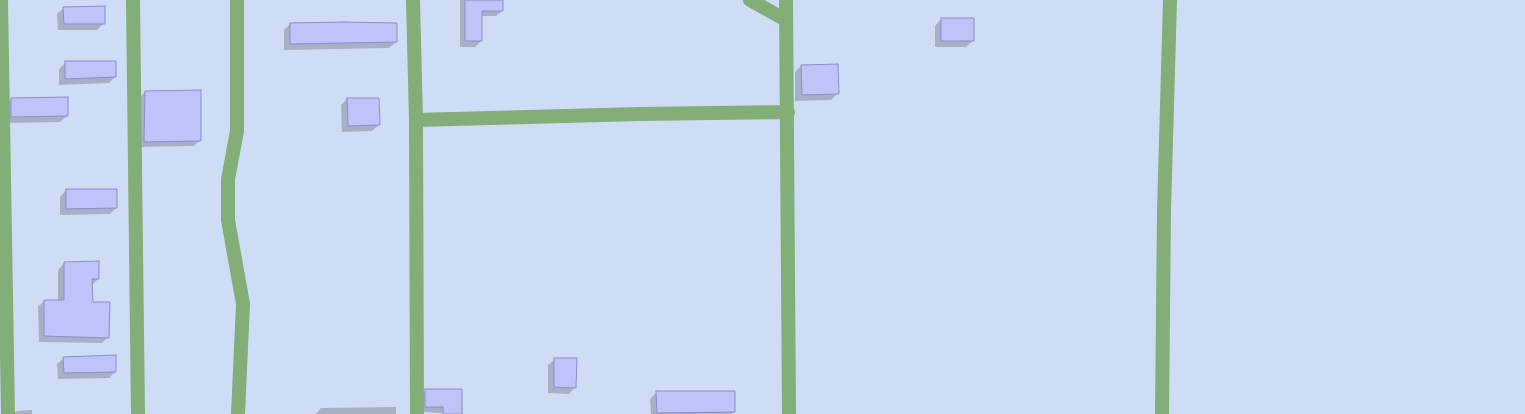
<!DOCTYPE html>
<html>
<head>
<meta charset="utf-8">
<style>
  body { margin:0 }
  canvas { display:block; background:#ceddf5 }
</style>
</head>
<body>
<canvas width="1525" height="414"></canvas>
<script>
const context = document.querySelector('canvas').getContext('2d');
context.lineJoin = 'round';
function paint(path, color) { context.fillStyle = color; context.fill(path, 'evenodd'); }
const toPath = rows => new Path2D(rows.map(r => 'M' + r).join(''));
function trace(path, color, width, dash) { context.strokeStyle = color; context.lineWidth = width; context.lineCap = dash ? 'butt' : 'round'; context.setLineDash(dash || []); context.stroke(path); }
paint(toPath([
  [460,0,502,0,502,11,496,16,481,16,481,41,475,47,460,47],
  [64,8,104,23,97,30,58,30,57,14],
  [941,19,973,41,966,47,935,47,935,26],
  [290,24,396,24,396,42,389,48,284,50,284,30],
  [66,62,115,62,115,77,109,83,59,85,59,69],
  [837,65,838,93,831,100,795,101,795,72,801,66],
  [145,92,200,140,194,146,138,147,139,98],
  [12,99,67,116,60,122,5,123,5,105],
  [347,99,379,125,372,131,342,132,341,105],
  [66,190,116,208,110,214,60,215,60,197],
  [64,263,98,279,92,285,92,303,108,337,102,343,39,342,38,307,44,301,58,301,58,270],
  [64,358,115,372,109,378,58,379,57,364],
  [555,359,575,387,569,394,548,393,548,365],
  [426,390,461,414,420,412,420,396],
  [657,392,734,412,731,414,651,414,650,399],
  [396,407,396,414,316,414,321,408],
  [32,410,32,414,13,414,17,411]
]), '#0003');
const building = toPath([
  [465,0,503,0,503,11,482,11,482,41,465,41,465,0],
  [105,6,105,24,64,24,63,7,105,6],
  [941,18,974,18,974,41,941,41,941,18],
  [344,22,397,23,397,42,290,44,290,23,344,22],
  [65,61,116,61,116,77,65,79,65,61],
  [838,64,839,94,802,95,801,65,838,64],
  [201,90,201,141,144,142,145,91,201,90],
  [68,97,68,116,11,117,11,98,68,97],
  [347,98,379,98,380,125,348,126,347,98],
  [66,189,117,189,117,208,66,209,66,189],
  [99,261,99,279,92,279,93,302,110,302,109,338,44,336,44,300,64,300,64,262,99,261],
  [116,355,116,372,64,373,63,357,116,355],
  [554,358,577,358,576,388,554,387,554,358],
  [425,389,462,389,462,414,443,414,443,407,425,407,425,389],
  [656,391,735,391,735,412,657,413,656,391]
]);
paint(building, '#bec4f8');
trace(building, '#888ecb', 1);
trace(toPath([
  [1,0,8,414],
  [133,0,138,414],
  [237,0,237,131,228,179,228,220,243,304,238,414],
  [413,0,416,120,417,414],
  [750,0,786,20],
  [786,0,789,414],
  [416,120,640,114,788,112],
  [1162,414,1164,211,1170,0]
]), '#83ae78', 14);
</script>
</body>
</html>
